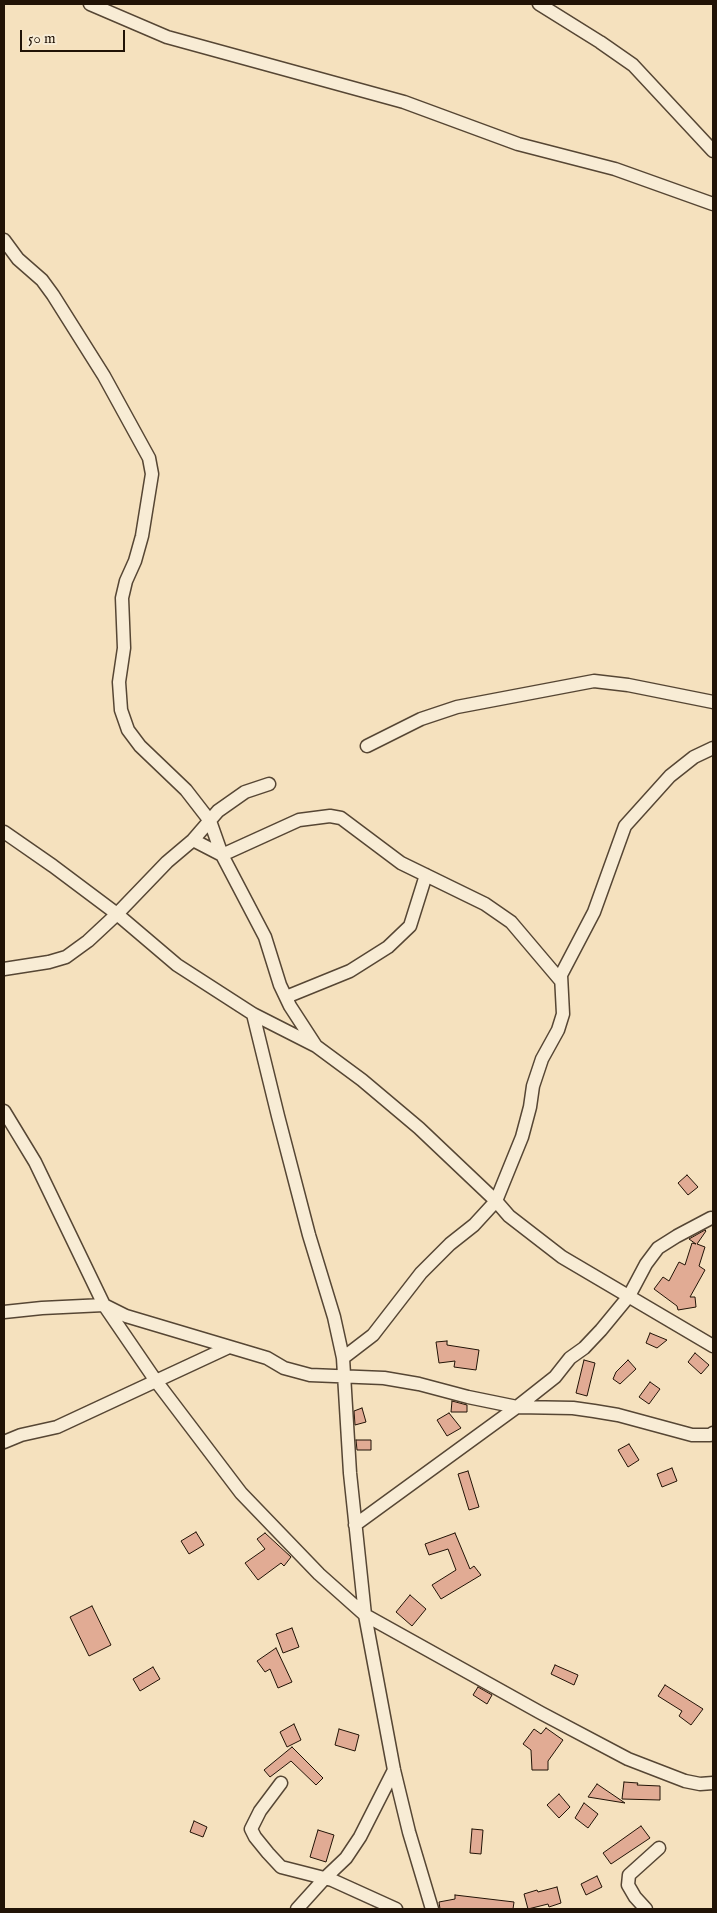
<!DOCTYPE html>
<html>
<head>
<meta charset="utf-8">
<style>
  body { margin:0 }
  #map { position:relative; width:717px; height:1913px; overflow:hidden; background:#f5e1be; font-family:"IM FELL English",serif }
  canvas { display:block }
  .frame { position:absolute; inset:0; border:5px solid #211306; pointer-events:none }
  .scale { position:absolute; left:20px; top:30px; width:105px; height:22px; box-sizing:border-box; border:2px solid #211306; border-top:0; padding-left:6px; font-size:15px; line-height:18px; white-space:nowrap; color:#211306; -webkit-text-stroke:4px #f8ecd5; paint-order:stroke }
</style>
</head>
<body>
<div id="map">
<canvas width="717" height="1913"></canvas>
<div class="frame"></div>
<div class="scale">50 m</div>
</div>
<script>
const context = document.querySelector('canvas').getContext('2d');
context.lineJoin = 'round';
function paint(path, color) { context.fillStyle = color; context.fill(path, 'evenodd'); }
const toPath = rows => new Path2D(rows.map(r => 'M' + r).join(''));
function trace(path, color, width, dash) { context.strokeStyle = color; context.lineWidth = width; context.lineCap = dash ? 'butt' : 'round'; context.setLineDash(dash || []); context.stroke(path); }
const building = toPath([
  [687,1175,698,1187,688,1195,678,1183,687,1175],
  [705,1230,706,1231,697,1244,705,1247,699,1266,705,1270,690,1297,695,1297,696,1307,678,1310,677,1306,654,1289,663,1277,669,1281,679,1262,685,1265,692,1243,696,1244,689,1239,705,1230],
  [650,1333,667,1340,657,1348,646,1343,650,1333],
  [447,1341,447,1345,479,1350,476,1370,454,1367,455,1361,439,1363,436,1342,447,1341],
  [695,1353,709,1365,701,1374,688,1362,695,1353],
  [584,1360,595,1363,587,1396,576,1393,584,1360],
  [628,1360,636,1369,620,1384,613,1379,616,1372,628,1360],
  [650,1382,660,1389,649,1404,639,1397,650,1382],
  [452,1401,467,1405,467,1412,451,1412,452,1401],
  [362,1408,366,1422,355,1425,354,1411,362,1408],
  [449,1413,461,1428,447,1436,437,1420,449,1413],
  [356,1440,371,1440,371,1450,357,1450,356,1440],
  [629,1444,639,1460,628,1467,618,1450,629,1444],
  [672,1468,677,1481,662,1487,657,1474,672,1468],
  [468,1471,479,1507,469,1510,458,1474,468,1471],
  [196,1532,204,1545,189,1554,181,1541,196,1532],
  [265,1533,291,1557,284,1566,281,1563,258,1580,245,1563,265,1549,257,1539,265,1533],
  [455,1533,470,1569,474,1566,481,1575,441,1599,432,1585,456,1570,448,1549,429,1555,425,1544,455,1533],
  [410,1595,426,1609,412,1626,396,1612,410,1595],
  [92,1606,111,1645,89,1656,70,1617,92,1606],
  [292,1628,299,1647,283,1653,276,1634,292,1628],
  [276,1648,292,1682,278,1688,270,1669,265,1672,257,1661,276,1648],
  [555,1665,578,1675,574,1685,551,1674,555,1665],
  [153,1667,160,1679,140,1691,133,1679,153,1667],
  [665,1685,703,1709,691,1725,679,1716,682,1711,658,1696,665,1685],
  [478,1687,492,1695,487,1704,473,1695,478,1687],
  [294,1724,301,1740,287,1747,280,1732,294,1724],
  [546,1728,563,1740,548,1761,548,1770,532,1770,531,1750,523,1744,534,1729,541,1734,546,1728],
  [339,1729,359,1735,355,1751,335,1745,339,1729],
  [292,1747,323,1778,316,1785,291,1761,270,1777,264,1770,292,1747],
  [624,1782,638,1783,637,1785,660,1786,660,1800,622,1799,624,1782],
  [597,1784,625,1803,588,1797,597,1784],
  [559,1794,570,1807,559,1818,547,1805,559,1794],
  [584,1803,598,1814,588,1828,575,1818,584,1803],
  [194,1821,207,1827,203,1837,190,1832,194,1821],
  [641,1826,650,1838,611,1864,603,1853,641,1826],
  [472,1829,483,1830,481,1854,470,1853,472,1829],
  [318,1830,334,1835,326,1862,310,1857,318,1830],
  [597,1876,602,1887,586,1895,581,1884,597,1876],
  [557,1887,561,1903,549,1907,548,1904,528,1909,524,1894,537,1890,538,1892,557,1887],
  [455,1895,514,1902,513,1909,440,1909,439,1902,455,1899,455,1895]
]);
paint(building, '#e1ab94');
trace(building, '#211306', 1);
const street = toPath([
  [90,4,167,37,404,102,518,144,615,169,713,204],
  [539,4,600,42,633,65,713,151],
  [4,240,18,259,42,280,53,295,104,376,149,458,152,474,142,536,135,561,126,581,122,598,124,648,119,682,121,710,128,730,140,746,186,790,210,821,222,855,265,937,280,985,290,1006,316,1046],
  [367,746,421,719,457,707,594,681,628,685,713,702],
  [4,832,53,866,117,914,177,965,253,1014,316,1046,362,1080,419,1128,496,1201,509,1216,562,1257,713,1346],
  [193,840,222,855],
  [222,855,299,820,330,816,341,818,401,863,485,904,511,922,561,981],
  [4,969,49,962,66,957,88,941,117,914,167,862,193,840,218,811,245,792,269,784],
  [286,997,350,971,388,947,410,926,426,875],
  [253,1014,278,1116,309,1235,334,1317,343,1358,350,1473,365,1615,394,1770,409,1832,432,1909],
  [4,1111,35,1162,104,1305,156,1381,241,1493,319,1574,365,1615,541,1713,628,1759,685,1781,700,1784,713,1783],
  [4,1312,42,1308,104,1305,126,1316,267,1358,284,1368,310,1375,384,1378,419,1384,468,1397,517,1407,573,1408,594,1411,618,1415,692,1435,710,1435,713,1433],
  [343,1358,373,1335,421,1273,450,1244,474,1225,496,1201,522,1137,530,1107,533,1086,542,1059,558,1030,563,1014,561,975,594,912,625,826,670,776,694,757,713,748],
  [4,1442,21,1435,57,1427,229,1347],
  [355,1525,517,1407,555,1377,570,1358,584,1348,601,1330,629,1296,646,1264,658,1248,677,1236,711,1218],
  [281,1783,260,1811,251,1829,255,1837,268,1853,281,1867,332,1880,396,1909],
  [297,1909,325,1878,346,1858,360,1837,394,1770],
  [646,1909,635,1897,628,1885,629,1875,659,1848]
]);
trace(street, '#564634', 15);
trace(street, '#f8ecd5', 12);
</script>
</body>
</html>
